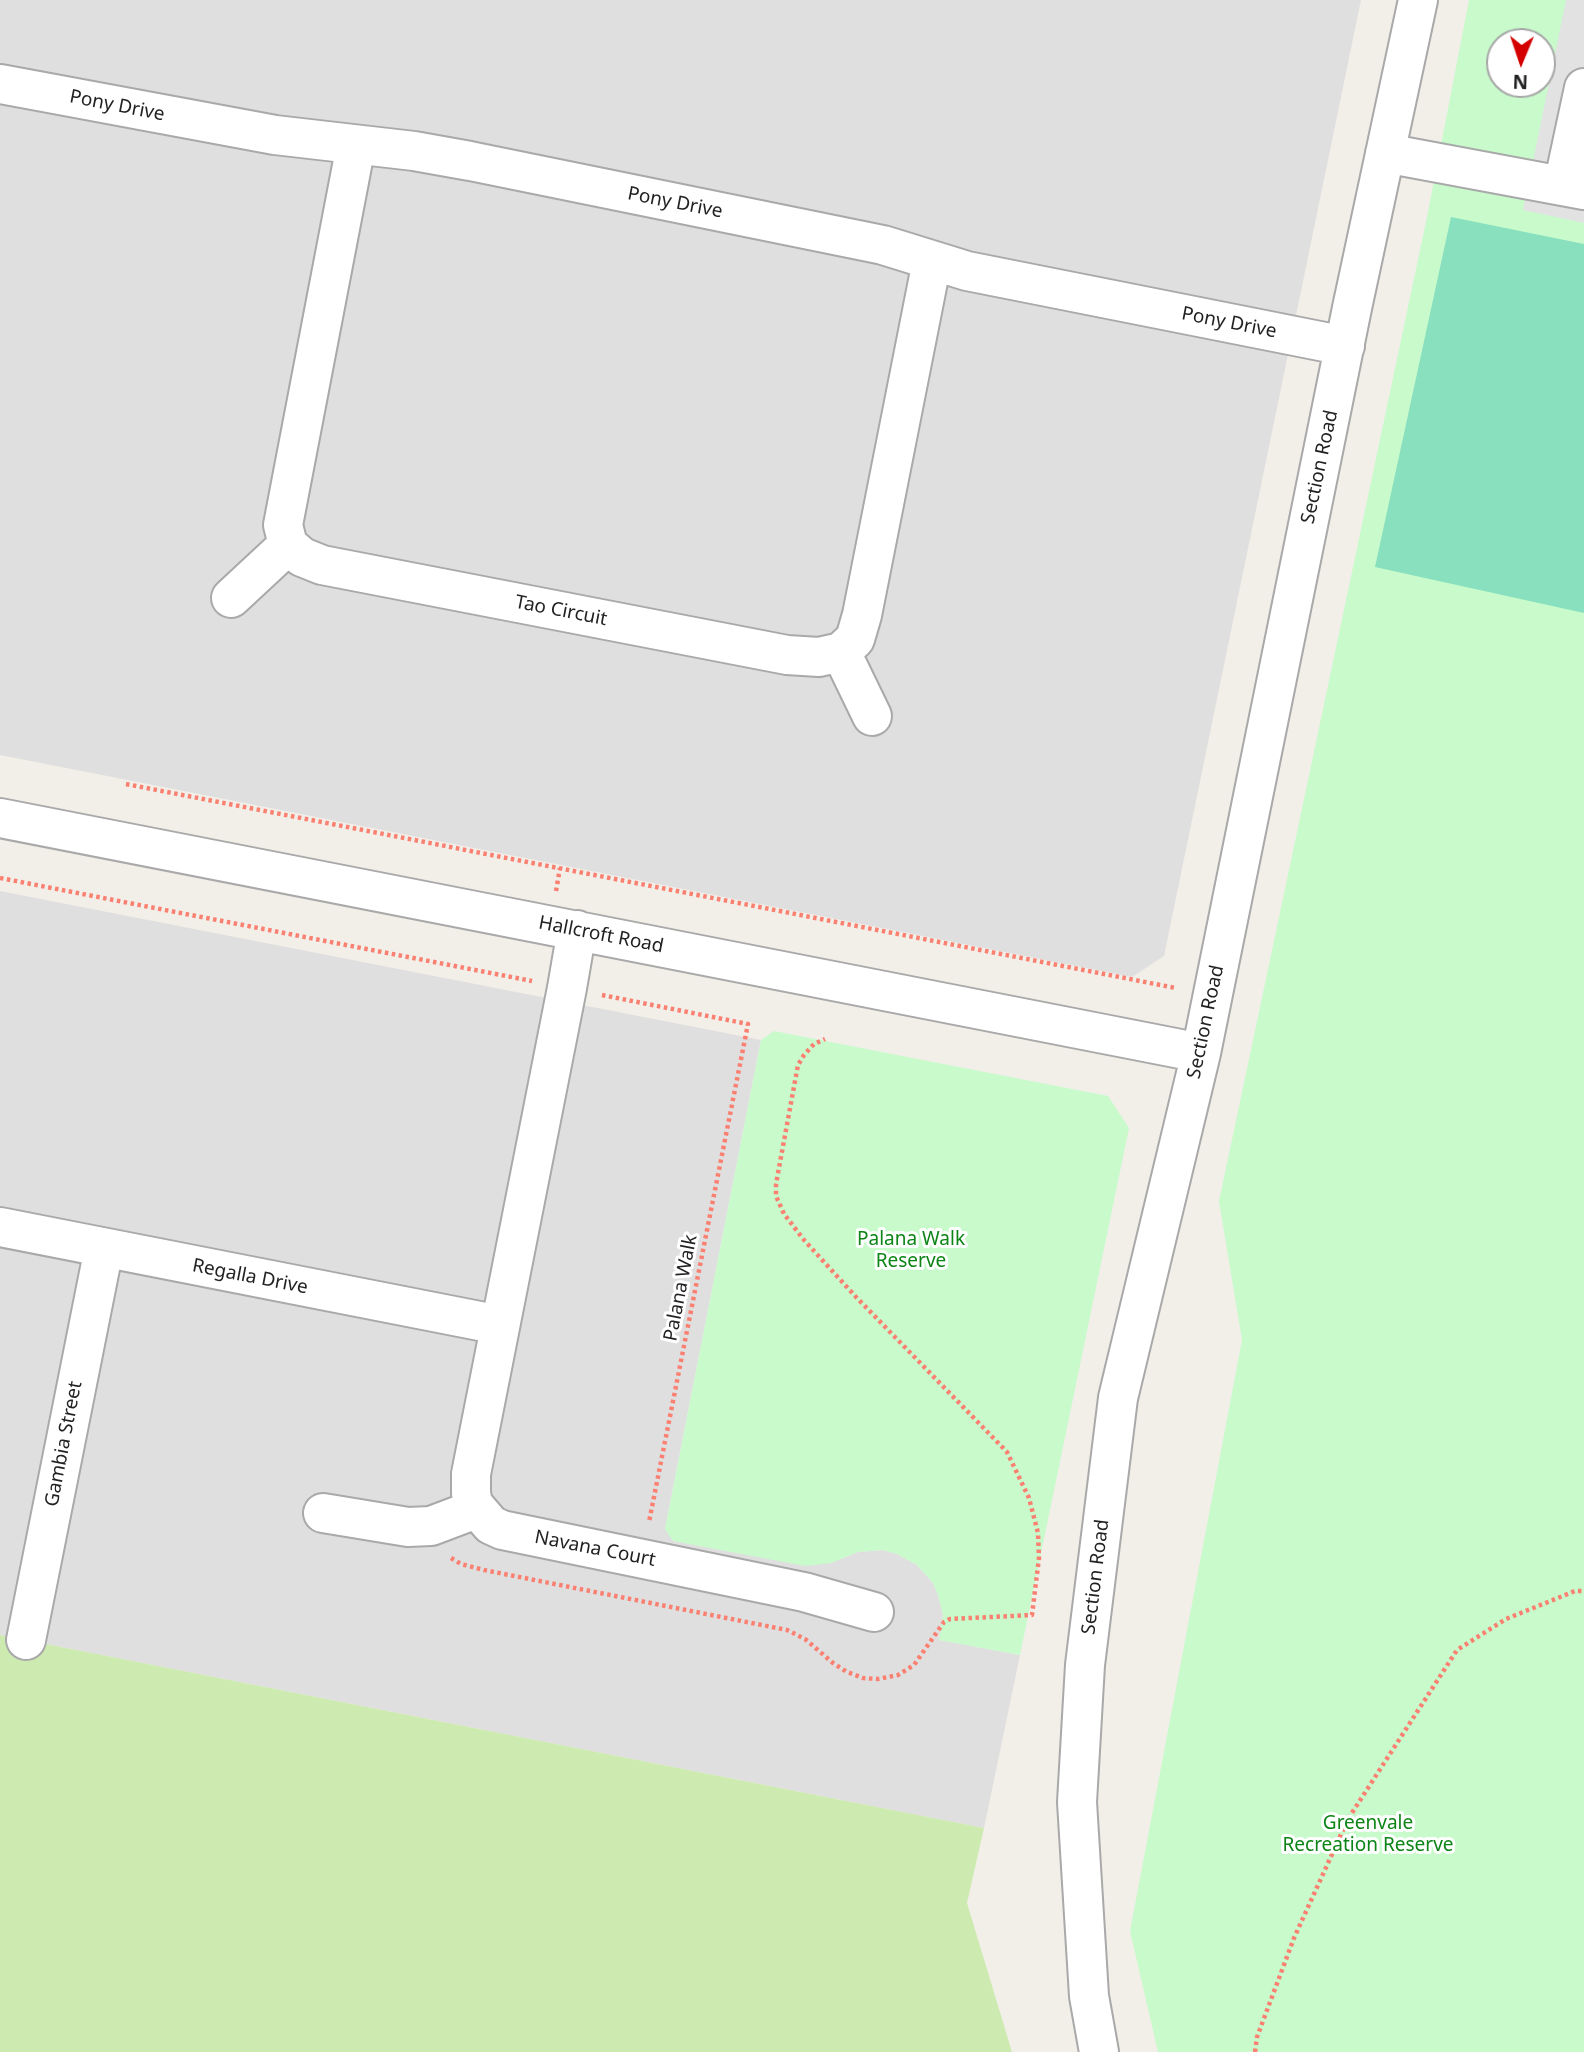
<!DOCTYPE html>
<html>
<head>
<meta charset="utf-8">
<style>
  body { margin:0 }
  #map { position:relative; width:1584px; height:2052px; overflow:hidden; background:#f2efe9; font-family:"Noto Sans",sans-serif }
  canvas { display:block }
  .north { position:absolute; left:1486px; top:28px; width:70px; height:70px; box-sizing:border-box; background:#fff; border:2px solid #a7a7a7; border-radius:50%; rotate:182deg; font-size:19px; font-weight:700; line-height:28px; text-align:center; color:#222 }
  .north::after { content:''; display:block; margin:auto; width:24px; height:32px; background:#d40000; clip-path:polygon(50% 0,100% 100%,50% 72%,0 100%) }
</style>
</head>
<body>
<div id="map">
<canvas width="1584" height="2052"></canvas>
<div class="north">N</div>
</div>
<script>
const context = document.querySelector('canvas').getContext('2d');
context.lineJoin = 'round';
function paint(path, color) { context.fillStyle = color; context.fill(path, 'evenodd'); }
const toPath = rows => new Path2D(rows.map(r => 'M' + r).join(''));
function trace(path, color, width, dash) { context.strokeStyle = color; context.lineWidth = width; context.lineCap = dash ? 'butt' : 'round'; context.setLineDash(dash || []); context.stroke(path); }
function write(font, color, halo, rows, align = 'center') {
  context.font = font + ' "Noto Sans",sans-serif'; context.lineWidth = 6; context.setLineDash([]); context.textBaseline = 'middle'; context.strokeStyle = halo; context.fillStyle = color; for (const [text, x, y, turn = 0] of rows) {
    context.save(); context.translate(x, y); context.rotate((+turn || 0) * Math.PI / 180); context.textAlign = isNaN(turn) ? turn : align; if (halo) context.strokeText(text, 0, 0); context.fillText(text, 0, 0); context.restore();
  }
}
paint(toPath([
  [0,0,1361,0,1164,956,1132,977,0,755],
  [0,891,761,1040,665,1529,831,1563,858,1552,883,1550,897,1554,917,1565,933,1583,938,1595,943,1615,940,1640,1020,1655,984,1828,0,1635]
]), '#e0dfdf');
paint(toPath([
  [0,1635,984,1828,967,1903,1012,2052,0,2052]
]), '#cdebb0');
paint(toPath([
  [1469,0,1584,0,1584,2052,1158,2052,1130,1931,1242,1340,1219,1201,1427,217],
  [1500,42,1542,42,1542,84,1500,84],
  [774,1031,1108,1096,1129,1128,1020,1655,939,1640,943,1615,938,1595,933,1583,917,1565,897,1554,883,1550,858,1552,831,1563,805,1566,673,1541,665,1529,761,1040]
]), '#c8facc');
paint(toPath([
  [1451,217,1584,244,1584,613,1375,567]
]), '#88e0be');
paint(toPath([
  [1566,0,1584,0,1584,223,1523,210]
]), '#e2e2e2');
const minor = toPath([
  [0,84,275,135,414,151,470,161,883,245,967,271,1345,346],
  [356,145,283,525,288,545,302,557,322,565,787,655,819,657,841,652,855,639,862,615,932,261],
  [1385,153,1584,190],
  [1563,186,1584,88],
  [231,598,288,545],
  [841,652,872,716],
  [0,818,1201,1053],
  [577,930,567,988,471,1474,471,1493,473,1504,491,1525,502,1530,804,1592,874,1612],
  [0,1227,500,1325],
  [323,1513,408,1527,431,1526,476,1509],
  [26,1640,104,1248],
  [1099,2052,1089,1996,1077,1802,1085,1665,1118,1398,1201,1053,1352,308,1418,0]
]);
trace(minor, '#a9a9a9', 42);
trace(toPath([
  [126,784,1176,988],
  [0,878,532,981],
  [556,891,560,868],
  [602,995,748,1024,649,1522],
  [451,1558,461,1564,484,1570,787,1630,805,1639,833,1663,847,1672,863,1678,878,1679,898,1675,914,1665,944,1622,950,1619,1032,1615,1039,1558,1038,1533,1029,1498,1007,1452,856,1297,804,1240,784,1214,776,1196,776,1184,798,1065,804,1055,814,1044,825,1039],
  [1255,2052,1257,2037,1294,1938,1348,1819,1457,1650,1506,1619,1575,1591,1584,1591]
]), '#fa8072', 4.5, [3.5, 3.5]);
trace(minor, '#fff', 38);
write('19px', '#222', '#fff', [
  ["Pony Drive",117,106,11],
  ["Pony Drive",675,203,11],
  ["Pony Drive",1229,323,11],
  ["Section Road",1320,467,-78],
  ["Tao Circuit",561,611,11],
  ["Hallcroft Road",601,935,11],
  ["Section Road",1206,1022,-78],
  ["Regalla Drive",250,1277,11],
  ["Palana Walk",681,1288,-79],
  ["Gambia Street",64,1444,-79],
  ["Navana Court",595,1549,11],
  ["Section Road",1096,1577,-83]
]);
write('19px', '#0c8416', '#fff', [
  ["Palana Walk",911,1240],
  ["Reserve",911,1262],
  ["Greenvale",1368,1824],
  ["Recreation Reserve",1368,1846]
]);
</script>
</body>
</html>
